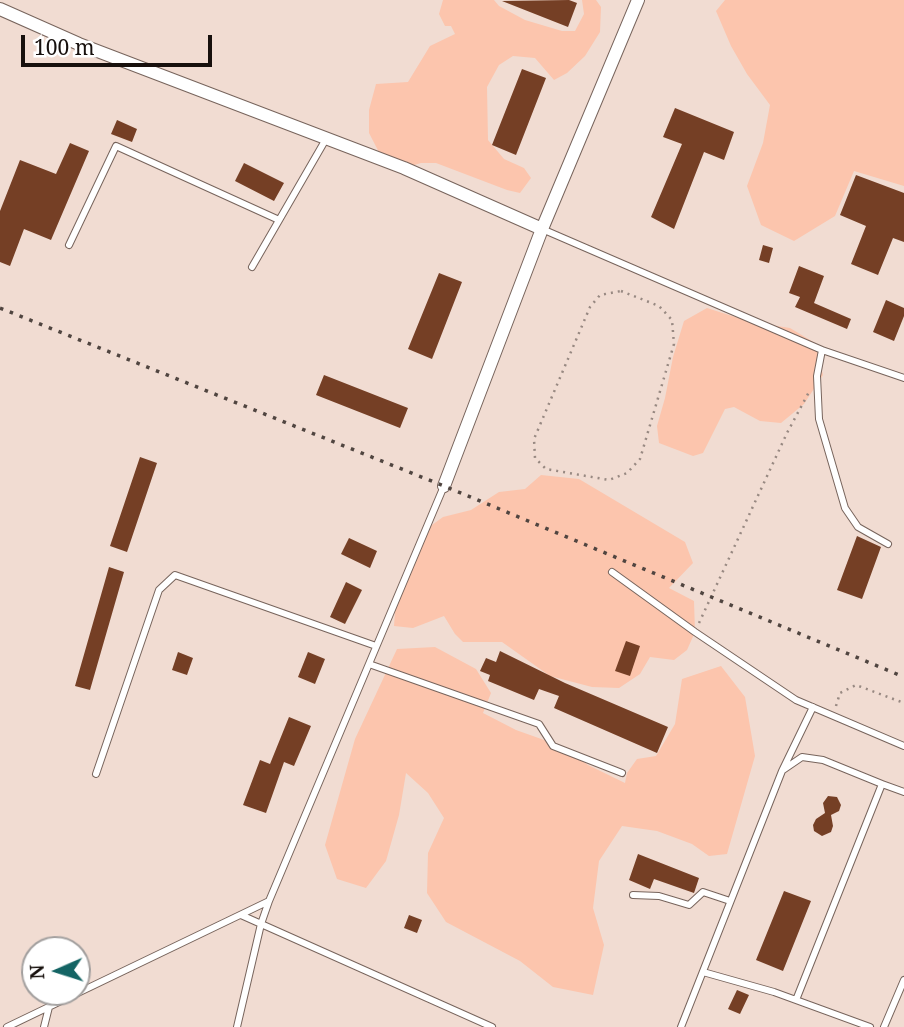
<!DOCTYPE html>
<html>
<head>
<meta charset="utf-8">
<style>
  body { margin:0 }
  #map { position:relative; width:904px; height:1027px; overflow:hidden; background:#f1dcd2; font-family:"Noto Serif",serif }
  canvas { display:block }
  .north { position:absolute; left:21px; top:936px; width:70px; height:70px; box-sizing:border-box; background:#fff; border:2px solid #a29f9e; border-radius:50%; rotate:267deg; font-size:19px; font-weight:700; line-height:28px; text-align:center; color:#17100d }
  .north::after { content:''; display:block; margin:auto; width:24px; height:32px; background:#146464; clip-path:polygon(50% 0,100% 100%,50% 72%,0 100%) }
  .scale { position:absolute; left:21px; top:35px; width:191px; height:32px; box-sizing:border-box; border:4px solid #17100d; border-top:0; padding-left:9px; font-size:21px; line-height:24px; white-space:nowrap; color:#17100d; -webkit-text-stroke:5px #fff; paint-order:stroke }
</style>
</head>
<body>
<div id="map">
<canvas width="904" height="1027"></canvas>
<div class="north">N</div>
<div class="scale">100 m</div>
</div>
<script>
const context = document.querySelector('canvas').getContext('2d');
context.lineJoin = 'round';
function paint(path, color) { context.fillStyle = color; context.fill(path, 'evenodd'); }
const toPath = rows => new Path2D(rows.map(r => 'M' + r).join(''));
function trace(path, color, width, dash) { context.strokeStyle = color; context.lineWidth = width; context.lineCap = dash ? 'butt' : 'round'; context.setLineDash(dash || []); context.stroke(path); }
paint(toPath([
  [443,0,494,0,499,6,525,20,562,31,575,31,584,14,582,0,596,0,601,7,600,32,585,56,567,73,554,80,535,58,513,56,499,65,487,87,488,140,504,159,524,168,531,178,520,193,507,190,436,163,421,163,404,168,383,160,369,133,369,110,376,84,408,82,430,46,455,34,451,26,445,26,439,14],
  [725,0,904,0,904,186,854,171,835,216,794,241,761,225,747,186,763,143,770,105,747,74,731,46,716,11],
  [707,308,751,322,790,328,815,343,823,375,804,404,781,423,760,421,734,407,725,409,703,453,693,456,659,443,657,426,665,398,673,357,684,321],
  [541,475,579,479,685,542,693,563,669,588,694,601,695,632,687,650,674,660,650,657,640,674,619,688,592,687,550,676,502,642,463,642,455,634,444,616,413,628,394,626,396,599,425,530,443,517,471,510,499,492,525,489],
  [435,647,476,669,491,693,483,713,516,730,561,746,588,765,625,783,627,773,637,759,656,756,675,724,682,679,721,666,745,697,755,756,727,854,709,856,692,844,657,831,622,826,599,861,593,908,604,945,593,995,553,987,520,961,446,922,427,893,428,853,444,818,428,793,406,773,399,815,386,861,366,888,337,879,325,845,355,739,397,649]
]), '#fcc5ad');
paint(toPath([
  [569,0,577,3,568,27,502,1],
  [522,69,546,78,516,155,492,145],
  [675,108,734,132,724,160,704,152,674,229,651,217,682,144,663,137],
  [117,120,137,129,132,142,111,134],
  [70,143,89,151,51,240,24,229,10,266,0,262,0,211,20,160,56,174],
  [244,163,284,183,274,201,235,181],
  [856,175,904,193,904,242,893,238,878,275,851,264,866,226,840,215],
  [763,245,773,248,769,263,759,260],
  [799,266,824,276,814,303,851,319,847,329,795,307,800,297,789,293],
  [439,273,462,282,432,359,408,349],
  [886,300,904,308,904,316,894,341,873,332],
  [324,375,408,408,400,428,316,395],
  [140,457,157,463,127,552,110,546],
  [857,536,881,547,862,599,837,590],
  [349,538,377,551,370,568,341,554],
  [109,567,124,572,90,690,75,686],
  [346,582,362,590,345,624,330,617],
  [626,641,640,646,630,676,615,671],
  [500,651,565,683,668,727,657,753,554,708,559,696,539,689,534,700,488,681,490,675,480,671,486,658,496,662],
  [178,652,193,658,187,675,172,670],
  [308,652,325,659,315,684,298,677],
  [289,717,311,726,294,766,284,762,266,813,243,805,260,760,270,764],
  [828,796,837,797,841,805,839,811,831,815,833,826,831,832,822,836,814,831,813,825,816,819,825,813,823,803],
  [638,854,699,878,694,893,654,879,650,889,629,880],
  [784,891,811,901,783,971,756,960],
  [409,915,422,920,417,933,404,928],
  [737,990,749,995,740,1014,728,1009]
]), '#753f25');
const lane = toPath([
  [542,229,822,350,817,376,819,419,845,508,858,527,888,544],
  [69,245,116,146,279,220],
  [252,267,326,139],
  [822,350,904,378],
  [612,572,695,632,796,700,904,746],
  [369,664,539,724,553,746,622,773],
  [783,770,802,757,823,760,882,784,796,1000],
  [96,774,159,590,175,575,376,646],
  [882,784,904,792],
  [633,895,659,896,689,905,703,892,730,901],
  [241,915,492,1027],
  [703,972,774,992,870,1027],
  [7,1027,269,901,444,486],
  [44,1027,49,1007],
  [237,1027,261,924,269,901],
  [681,1027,782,771,813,707],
  [884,1027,904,980]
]);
const street = toPath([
  [0,9,79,44,404,168,542,229],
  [444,486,542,229,638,0]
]);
trace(lane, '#77645c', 8);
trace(street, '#77645c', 14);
trace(toPath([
  [621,291,659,306,672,320,674,344,640,459,627,473,609,480,546,469,535,458,534,439,590,307,600,295,621,291],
  [699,623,787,433,809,392],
  [836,706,840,693,856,685,904,703]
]), '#988982', 2.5, [2, 5]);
trace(lane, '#fff', 6);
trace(street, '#fff', 12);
trace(toPath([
  [0,308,444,486,904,677]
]), '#504540', 3.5, [3.5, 7]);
</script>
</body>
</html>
